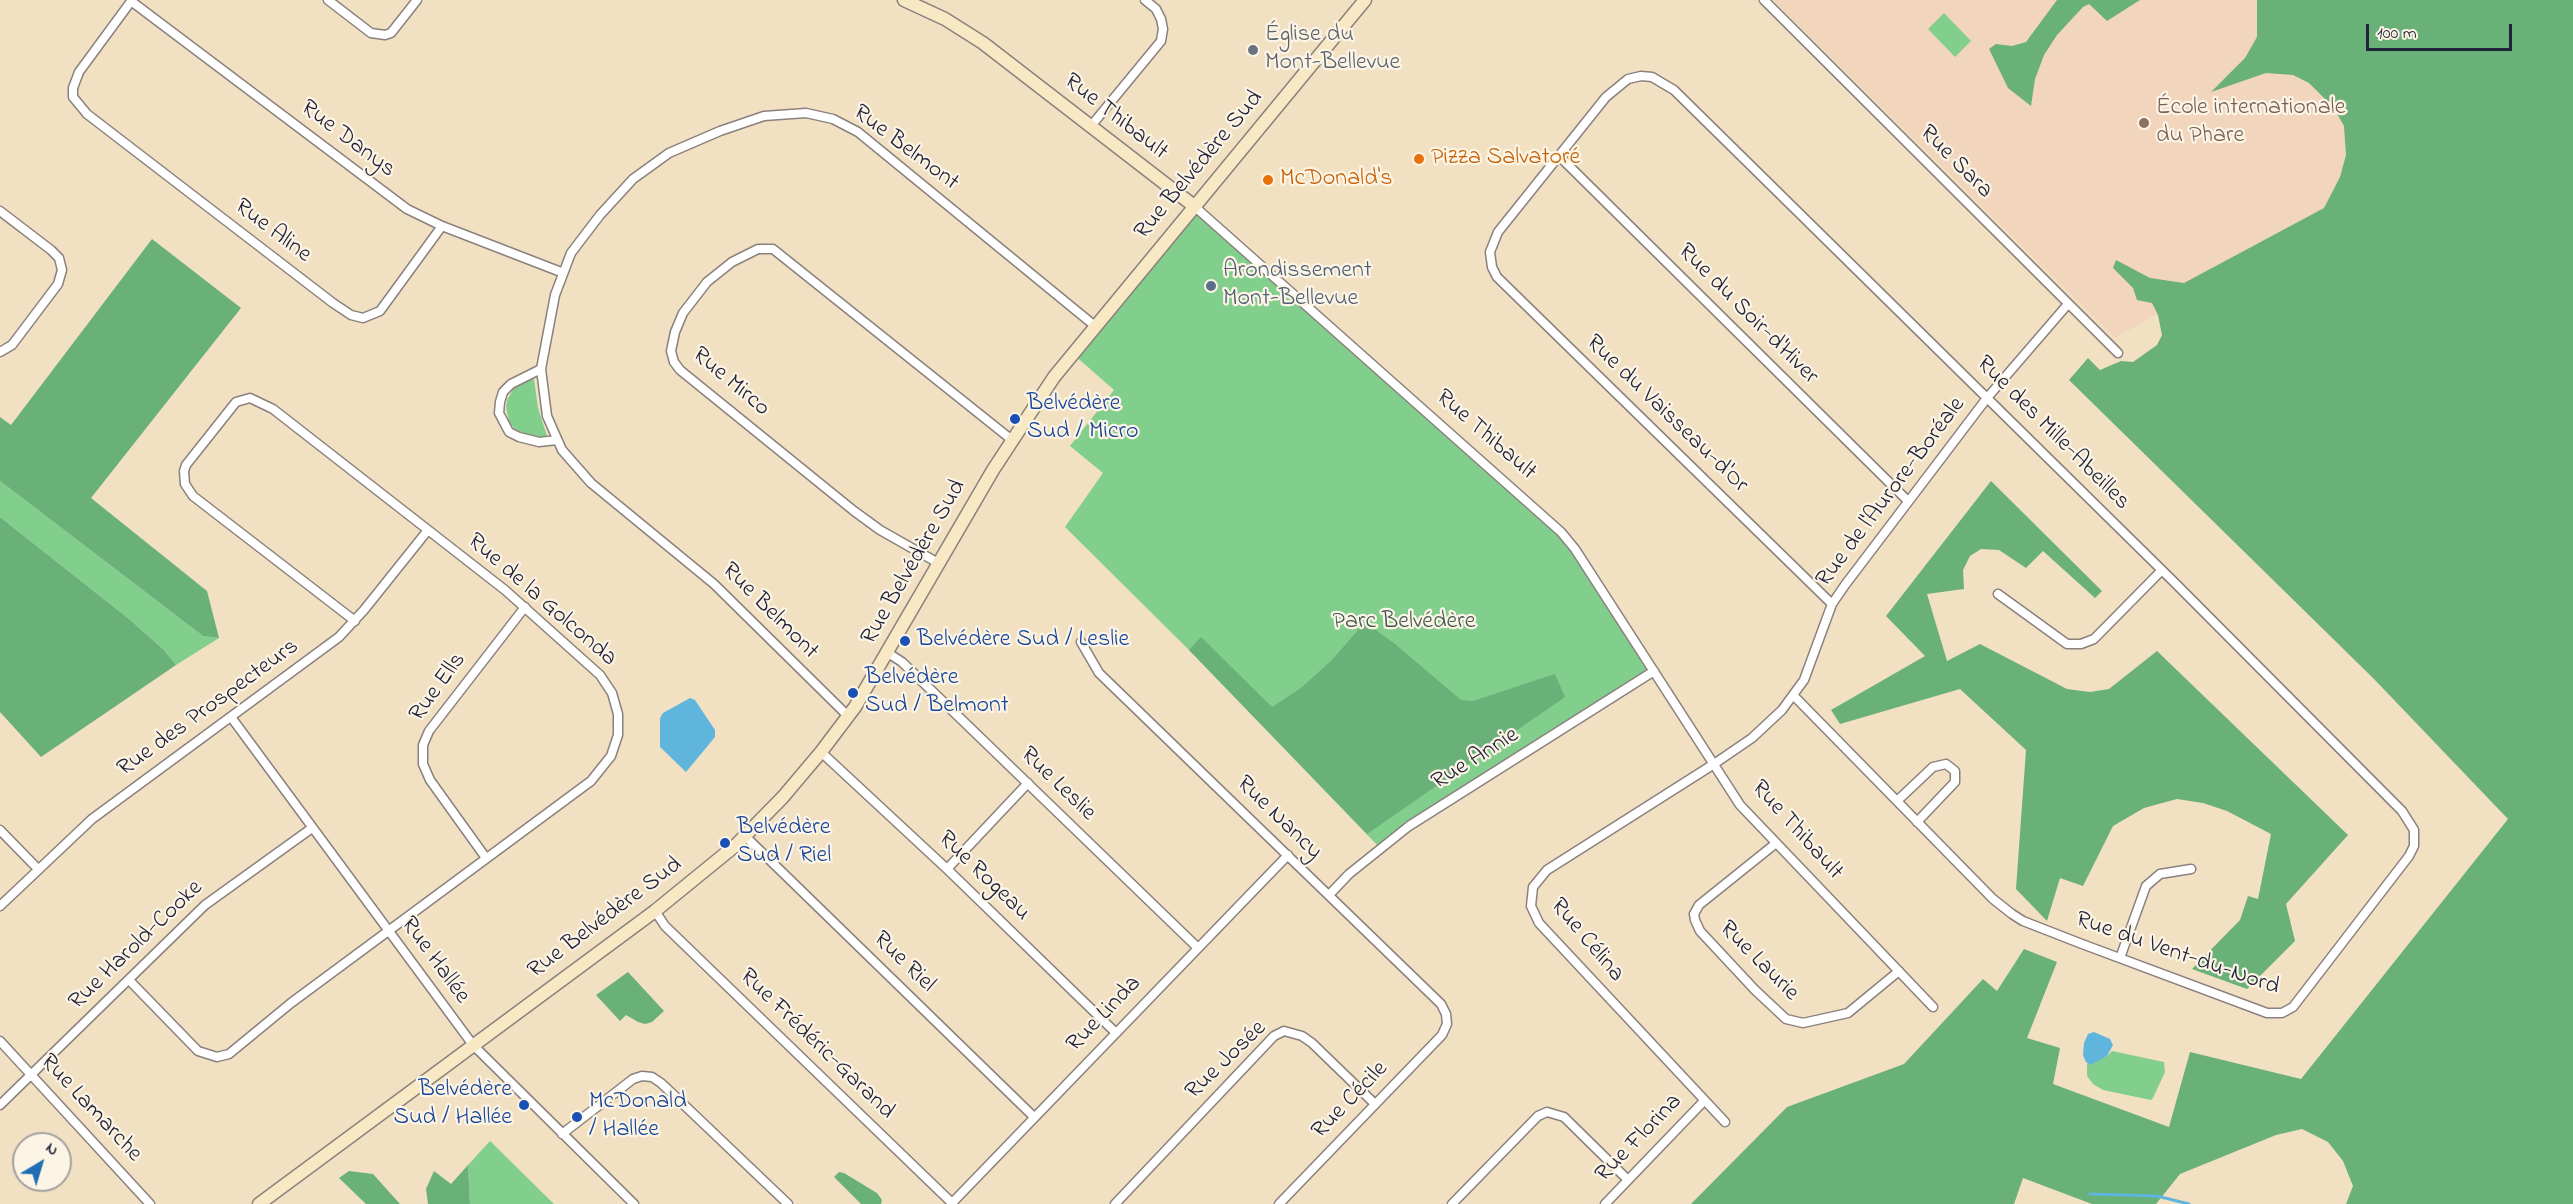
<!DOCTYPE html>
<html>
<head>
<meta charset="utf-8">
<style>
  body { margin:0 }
  #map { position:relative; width:2573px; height:1204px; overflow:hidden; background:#f2e0c2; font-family:"Indie Flower",sans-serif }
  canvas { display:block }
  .north { position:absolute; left:12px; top:1132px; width:60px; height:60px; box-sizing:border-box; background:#fcf5e5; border:2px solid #a5a1a1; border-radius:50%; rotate:38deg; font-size:16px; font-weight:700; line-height:24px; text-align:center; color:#22223b }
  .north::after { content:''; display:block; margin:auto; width:21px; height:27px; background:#1f6fb2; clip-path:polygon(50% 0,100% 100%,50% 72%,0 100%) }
  .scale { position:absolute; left:2366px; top:24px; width:146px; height:27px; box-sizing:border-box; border:3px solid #22223b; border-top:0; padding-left:8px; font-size:18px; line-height:21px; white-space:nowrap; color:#22223b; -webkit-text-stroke:4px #fcf5e5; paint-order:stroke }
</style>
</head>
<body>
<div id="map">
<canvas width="2573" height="1204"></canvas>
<div class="north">N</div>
<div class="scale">100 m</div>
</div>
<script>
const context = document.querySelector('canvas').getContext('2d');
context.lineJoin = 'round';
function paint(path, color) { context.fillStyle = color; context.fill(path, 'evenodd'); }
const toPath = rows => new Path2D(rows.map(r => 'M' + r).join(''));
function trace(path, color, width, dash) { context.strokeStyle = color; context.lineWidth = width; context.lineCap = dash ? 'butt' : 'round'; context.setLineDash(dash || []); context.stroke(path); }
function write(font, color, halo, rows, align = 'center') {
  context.font = font + ' "Indie Flower",sans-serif'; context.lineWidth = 4.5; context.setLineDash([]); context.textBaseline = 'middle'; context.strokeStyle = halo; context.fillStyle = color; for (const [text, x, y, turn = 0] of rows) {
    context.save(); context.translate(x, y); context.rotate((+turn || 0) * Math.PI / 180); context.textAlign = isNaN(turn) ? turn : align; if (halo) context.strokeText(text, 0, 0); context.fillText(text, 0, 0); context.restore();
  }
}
paint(toPath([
  [1773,0,2364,0,2402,174,2115,338]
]), '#f2d5bd');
paint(toPath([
  [1944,13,1971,41,1955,57,1928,29],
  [1194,206,1554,525,1654,671,1380,848,1189,650,1065,527,1103,473,1070,446,1114,390,1072,353],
  [534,379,538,408,547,436,540,438,533,438,514,428,509,422,506,407,507,400,514,388,527,380],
  [0,481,203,636,219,638,176,665,164,650,129,619,0,517],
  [2112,1051,2164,1062,2165,1072,2153,1098,2151,1100,2103,1090,2093,1084,2087,1076,2087,1064,2107,1056],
  [490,1141,554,1204,470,1204,468,1165]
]), '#82ce8d');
paint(toPath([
  [2057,0,2140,0,2107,21,2089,4,2083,7,2057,35,2044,55,2035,79,2031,106,2008,88,1989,49,1996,44,2012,46,2026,42],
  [2257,0,2573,0,2573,1204,2346,1204,2353,1186,2343,1161,2328,1142,2302,1129,2276,1135,2180,1174,2156,1204,2092,1204,2023,1178,2014,1204,1691,1204,1787,1107,1904,1064,1983,979,1997,991,2024,949,2057,962,2027,1038,2060,1048,2053,1084,2169,1127,2190,1052,2301,1079,2508,819,2373,678,2069,380,2088,358,2100,370,2121,361,2133,362,2157,345,2162,335,2158,315,2152,303,2137,300,2133,288,2113,268,2116,260,2150,278,2184,283,2324,208,2340,177,2346,155,2344,126,2334,108,2309,83,2293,75,2266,73,2211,92,2245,58,2257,37],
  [152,239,241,308,91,498,207,591,219,638,203,636,0,481,0,417,11,425],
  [1991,481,2102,591,2095,598,2043,551,2026,568,1999,550,1981,549,1970,556,1963,570,1964,589,1927,594,1947,661,1980,644,2067,689,2090,692,2109,689,2157,651,2348,835,2286,904,2295,941,2247,989,2192,969,2240,920,2248,896,2258,899,2271,834,2227,811,2203,803,2177,799,2144,808,2113,826,2083,886,2060,878,2047,921,2016,889,2026,750,1960,689,1840,724,1831,710,1925,656,1886,616],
  [0,517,129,619,164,650,176,665,41,757,0,712],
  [1365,622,1395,644,1461,700,1473,701,1555,674,1565,697,1367,834,1189,650,1201,637,1272,707,1301,688,1332,660],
  [628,972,664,1011,652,1022,645,1024,638,1022,626,1015,620,1021,596,995],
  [468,1165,470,1204,428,1204,426,1189,434,1171,451,1184],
  [349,1171,373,1174,400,1204,366,1204,339,1178],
  [839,1172,844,1173,877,1193,882,1200,881,1204,861,1204,834,1177]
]), '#69b178');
paint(toPath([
  [690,698,695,700,715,730,715,737,686,772,660,747,660,718,663,713],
  [2094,1032,2110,1039,2113,1045,2107,1056,2090,1065,2086,1062,2083,1055,2084,1043,2088,1034]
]), '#60b5dc');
trace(toPath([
  [2090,1194,2157,1196,2189,1204]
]), '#60b5dc', 3);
const street = toPath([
  [132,0,79,72,73,88,73,97,87,114,333,303,351,315,363,318,380,311,442,226],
  [328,0,371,33,385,35,391,33,417,0],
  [1764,0,2118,353],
  [131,1,407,209,442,226,561,272],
  [1091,126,1161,41,1163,29,1161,19,1156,9,1145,0],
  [1559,156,1908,501],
  [1194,206,1561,532,1575,549,1740,805,1933,1007],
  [0,211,51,250,59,258,62,270,58,284,12,345,0,352],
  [541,369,511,384,503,392,500,402,499,413,509,432,519,437,539,442,557,440],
  [940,564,880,530,854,511,680,370,674,362,671,351,675,332,683,313,707,282,732,262,758,249,773,249,1012,440],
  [1998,594,2067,644,2081,644,2094,639,2162,570],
  [1081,642,1099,673,1441,1004,1446,1014,1447,1024,1442,1035,1279,1204],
  [888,653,902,662,1198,948],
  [1794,696,1993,899,2012,914,2023,921,2082,944,2267,1013,2282,1013,2293,1007,2409,856,2414,846,2414,830,2402,811,2174,582,1674,90,1652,77,1641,76,1628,79,1606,97,1498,232,1490,252,1492,267,1497,277,1832,604],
  [848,716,714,584,591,483,562,450,547,416,541,369,555,295,571,253,600,215,633,179,669,153,720,131,764,116,806,113,833,119,858,132,1095,326],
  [231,717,473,1045,634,1204],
  [821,752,947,869,1115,1032],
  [1897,801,1933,767,1946,764,1955,771,1955,782,1917,822],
  [0,830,38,869],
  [745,836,1034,1117],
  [1775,844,1699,905,1694,914,1695,920,1700,931,1755,990,1786,1019,1803,1023,1848,1013,1899,971],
  [486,858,430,780,423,764,423,745,429,731,525,607],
  [947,869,1028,783],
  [1329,895,1349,874,1409,826,1654,671],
  [0,906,92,819,339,637,364,610,428,530],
  [655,911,665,926,953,1204],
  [2120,958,2146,886,2160,874,2191,869],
  [129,980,198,1051,217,1057,229,1054,291,1003,591,781,611,756,618,735,618,714,612,693,600,675,505,590,273,409,250,398,236,402,186,465,184,471,185,484,193,496,355,621],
  [0,1041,150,1204],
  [0,1105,205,905,312,828],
  [1725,1122,1539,923,1531,906,1533,887,1547,870,1714,764,1752,738,1782,710,1804,680,1832,604,1845,585,1987,398,2068,304],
  [562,1134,633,1079,642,1076,652,1077,661,1083,788,1204],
  [952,1203,1288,855],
  [1115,1204,1274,1036,1284,1031,1302,1036,1312,1043,1375,1104],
  [1452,1204,1538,1116,1547,1112,1564,1117,1628,1180],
  [1605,1204,1704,1101]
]);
const secondary = toPath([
  [904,0,945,19,983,43,1194,206],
  [259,1204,655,911,736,845,783,797,821,752,855,707,993,470,1054,377,1365,0]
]);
trace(street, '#8a817e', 11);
trace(secondary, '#8a817e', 15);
trace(street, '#fff', 8);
trace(secondary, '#f8e8c3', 12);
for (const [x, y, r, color] of [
  [1253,50,6,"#6b7280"],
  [2144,123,6,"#8d6e63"],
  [1419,159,6,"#e8710a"],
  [1268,180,6,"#e8710a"],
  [1211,286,6,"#5c6f8a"],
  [1015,419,6,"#1a4fb4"],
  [905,641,6,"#1a4fb4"],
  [853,693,6,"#1a4fb4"],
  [725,843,6,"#1a4fb4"],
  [524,1105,6,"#1a4fb4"],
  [577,1117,6,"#1a4fb4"]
]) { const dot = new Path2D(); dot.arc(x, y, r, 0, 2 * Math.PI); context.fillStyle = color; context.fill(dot); trace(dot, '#fcf5e5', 2); }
write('24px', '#5b616d', '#fcf5e5', [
  ["Église du",1265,36],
  ["Mont-Bellevue",1265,64]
], 'left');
write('24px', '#785e54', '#fcf5e5', [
  ["École internationale",2156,109],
  ["du Phare",2156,137]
], 'left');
write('24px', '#22223b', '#fcf5e5', [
  ["Rue Thibault",1115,118,38],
  ["Rue Danys",347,140,37],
  ["Rue Belmont",905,149,37],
  ["Rue Sara",1955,163,45],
  ["Rue Belvédère Sud",1200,166,-50],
  ["Rue Aline",272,232,37],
  ["Rue du Soir-d'Hiver",1747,315,45],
  ["Rue Mirco",730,383,40],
  ["Rue du Vaisseau-d'Or",1666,415,44],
  ["Rue des Mille-Abeilles",2052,434,45],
  ["Rue Thibault",1485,436,41],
  ["Rue de l'Aurore-Boréale",1892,493,-53],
  ["Rue Belvédère Sud",915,563,-60],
  ["Rue de la Golconda",541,601,41],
  ["Rue Belmont",769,612,45],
  ["Rue Ells",439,688,-54],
  ["Rue des Prospecteurs",209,709,-36],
  ["Rue Annie",1476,760,-32],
  ["Rue Leslie",1057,785,44],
  ["Rue Nancy",1278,819,44],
  ["Rue Thibault",1796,831,48],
  ["Rue Rogeau",983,877,44],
  ["Rue Belvédère Sud",606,919,-37],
  ["Rue Célina",1586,941,50],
  ["Rue Harold-Cooke",137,946,-44],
  ["Rue du Vent-du-Nord",2177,955,19],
  ["Rue Hallée",434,961,54],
  ["Rue Laurie",1758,962,45],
  ["Rue Riel",903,963,44],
  ["Rue Linda",1105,1015,-46],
  ["Rue Frédéric-Garand",816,1045,44],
  ["Rue Josée",1227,1061,-44],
  ["Rue Cécile",1351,1101,-46],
  ["Rue Lamarche",90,1109,47],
  ["Rue Florina",1640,1139,-46]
]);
write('24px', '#c56008', '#fcf5e5', [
  ["Pizza Salvatoré",1431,159],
  ["McDonald's",1280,180]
], 'left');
write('24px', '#4e5e75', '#fcf5e5', [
  ["Arondissement",1223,272],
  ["Mont-Bellevue",1223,300]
], 'left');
write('24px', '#164399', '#fcf5e5', [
  ["Belvédère",1027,405],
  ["Sud / Micro",1027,433],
  ["Belvédère Sud / Leslie",917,641],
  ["Belvédère",865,679],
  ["Sud / Belmont",865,707],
  ["Belvédère",737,829],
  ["Sud / Riel",737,857],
  ["Belvédère",512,1091,"right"],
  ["Sud / Hallée",512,1119,"right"],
  ["McDonald",589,1103],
  ["/ Hallée",589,1131]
], 'left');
write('24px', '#3f5654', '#fcf5e5', [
  ["Parc Belvédère",1404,623]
]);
</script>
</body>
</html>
